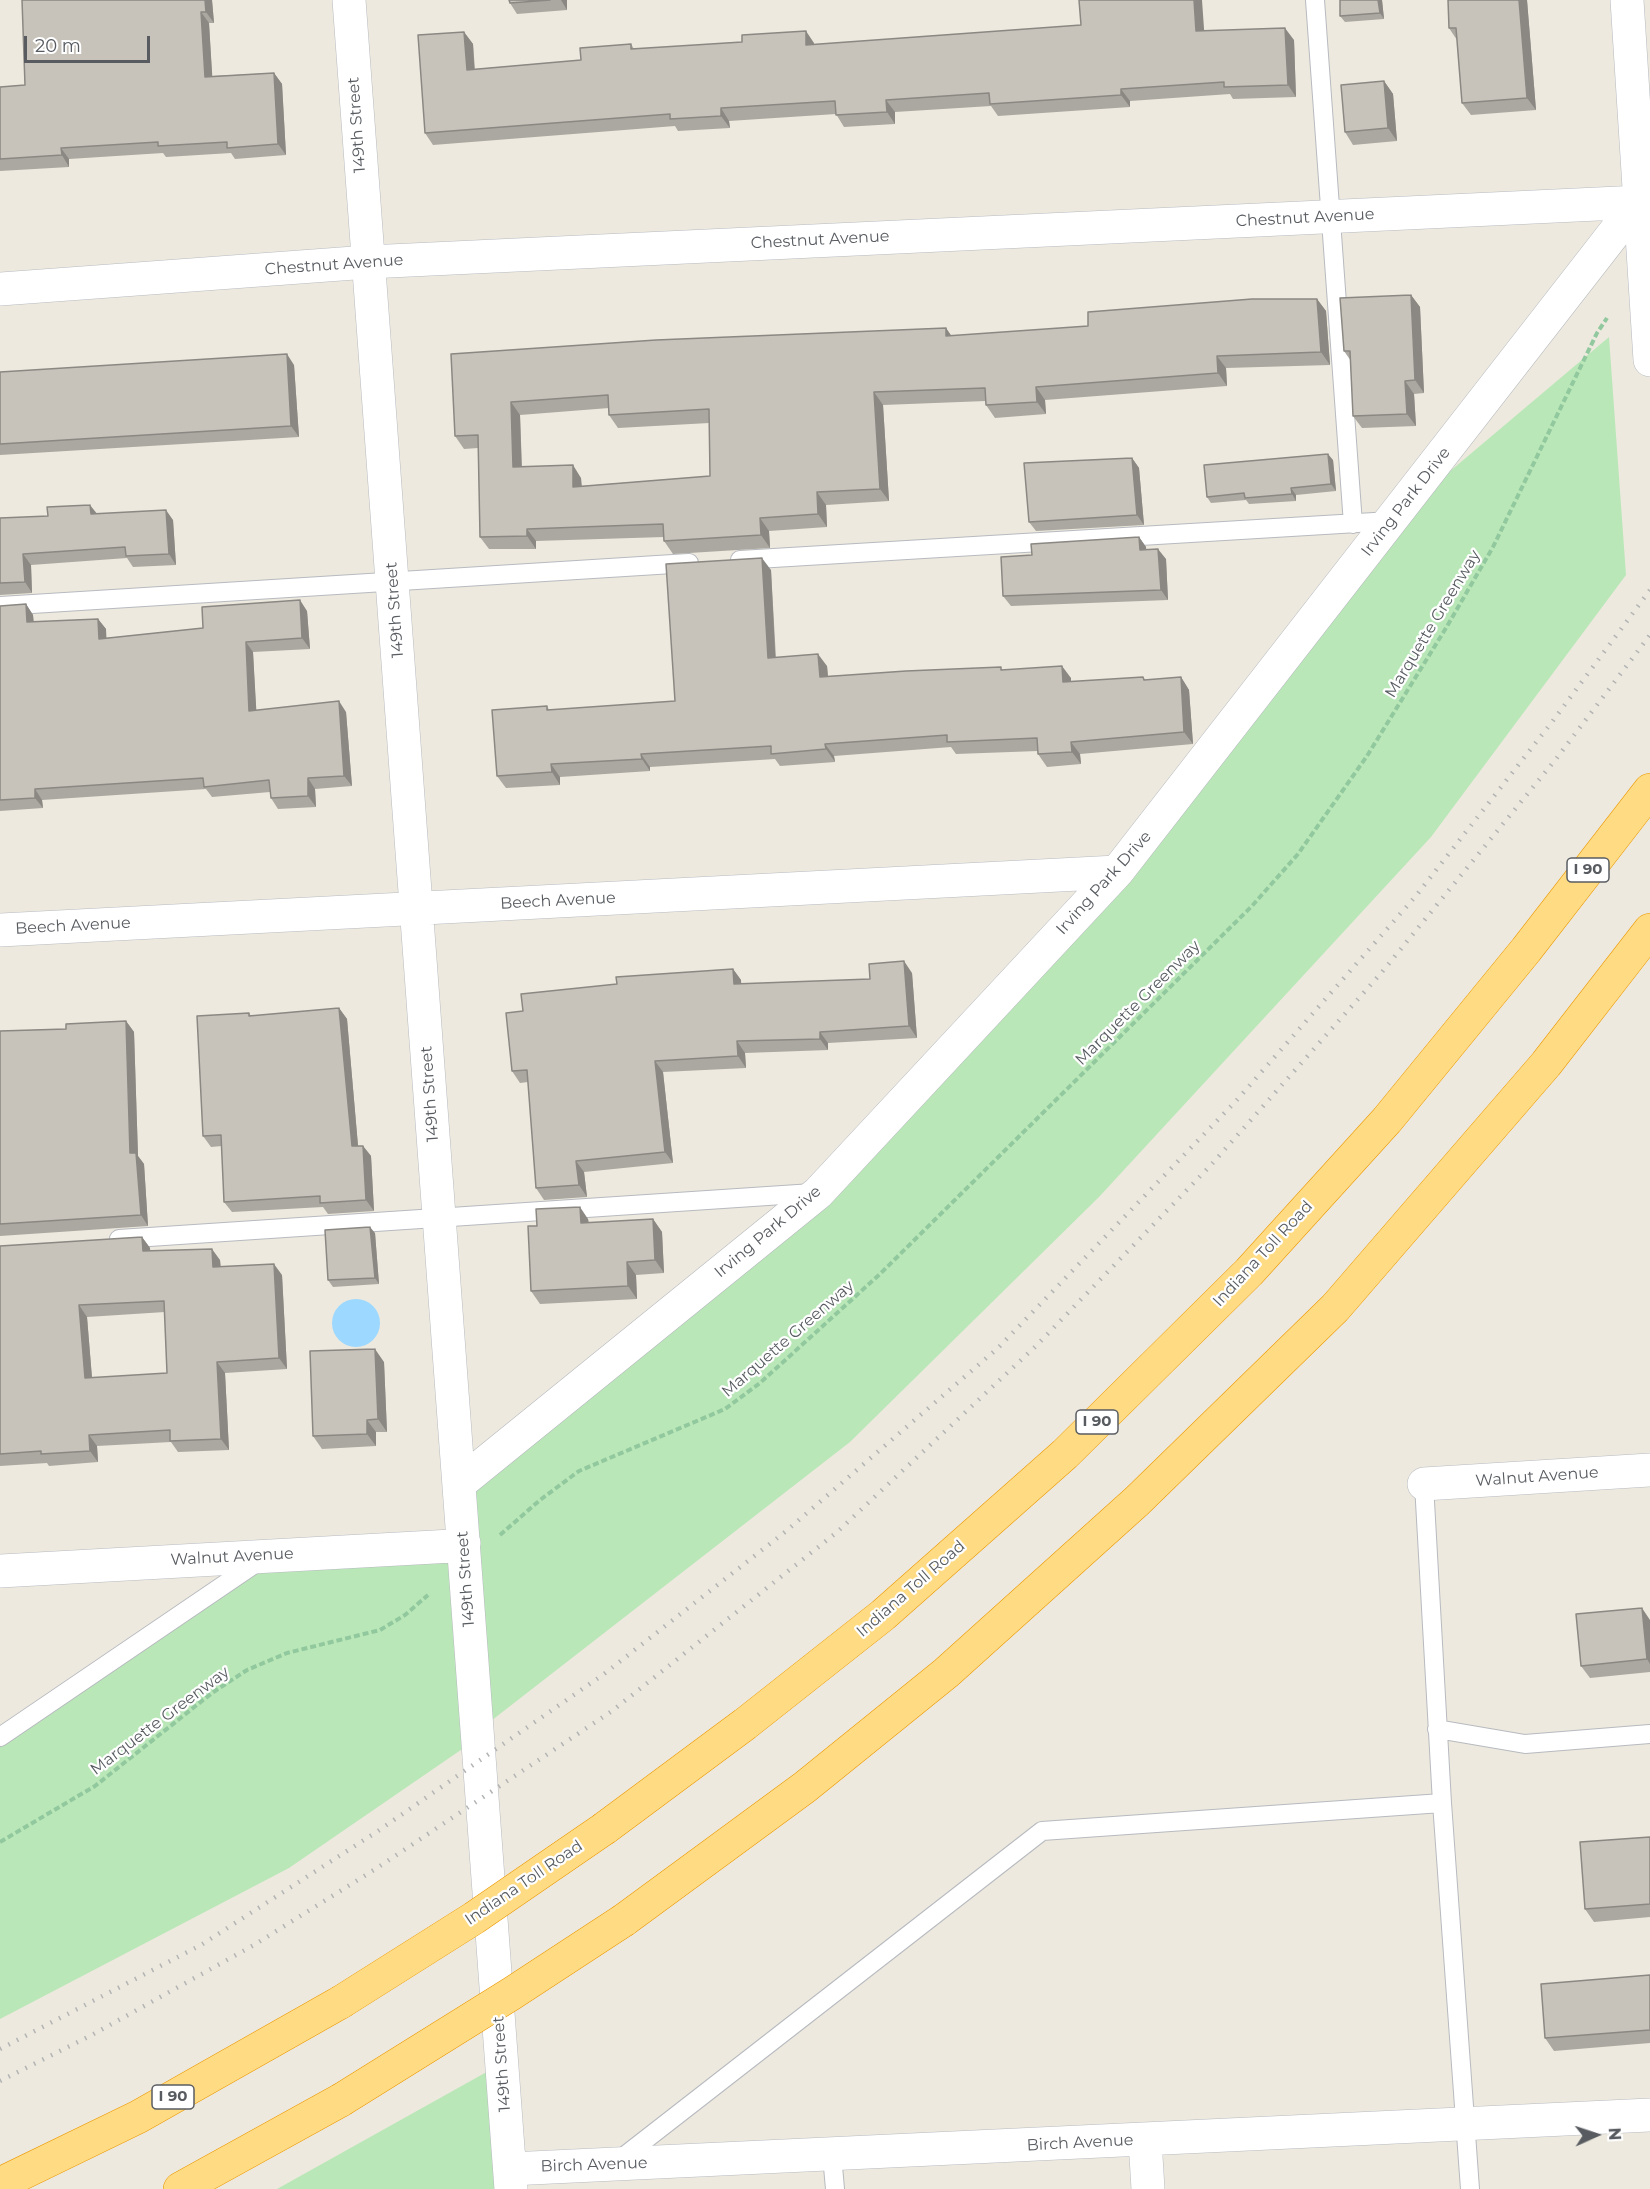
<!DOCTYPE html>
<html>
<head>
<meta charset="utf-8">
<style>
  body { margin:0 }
  #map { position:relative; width:1650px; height:2189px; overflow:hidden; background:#ede9de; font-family:Montserrat,sans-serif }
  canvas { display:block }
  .north { position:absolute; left:1566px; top:2105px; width:60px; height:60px; -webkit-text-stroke:4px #fff; paint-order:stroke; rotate:87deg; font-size:16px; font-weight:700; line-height:24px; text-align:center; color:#585c61 }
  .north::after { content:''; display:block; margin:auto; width:21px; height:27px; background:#585c61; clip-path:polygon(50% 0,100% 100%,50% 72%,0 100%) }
  .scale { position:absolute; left:24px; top:36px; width:126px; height:27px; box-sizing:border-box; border:3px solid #585c61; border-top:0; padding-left:8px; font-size:18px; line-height:21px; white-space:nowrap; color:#585c61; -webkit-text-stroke:4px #fff; paint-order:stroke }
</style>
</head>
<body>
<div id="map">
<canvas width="1650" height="2189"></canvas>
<div class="north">N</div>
<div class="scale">20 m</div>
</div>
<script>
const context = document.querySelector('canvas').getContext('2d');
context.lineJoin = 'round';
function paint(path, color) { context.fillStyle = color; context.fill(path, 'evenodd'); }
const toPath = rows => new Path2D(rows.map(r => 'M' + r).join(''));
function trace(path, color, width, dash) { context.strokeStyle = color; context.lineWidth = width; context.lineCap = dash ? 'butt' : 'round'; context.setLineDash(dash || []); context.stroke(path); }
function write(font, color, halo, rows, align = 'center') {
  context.font = font + ' Montserrat,sans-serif'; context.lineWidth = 4.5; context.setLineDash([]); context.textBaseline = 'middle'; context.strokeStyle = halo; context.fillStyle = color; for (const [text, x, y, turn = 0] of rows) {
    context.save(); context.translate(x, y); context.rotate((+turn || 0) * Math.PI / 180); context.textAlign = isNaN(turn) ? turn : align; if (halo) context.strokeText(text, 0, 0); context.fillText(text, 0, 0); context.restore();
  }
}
paint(toPath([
  [1609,337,1626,575,1431,837,1099,1197,850,1442,478,1731,459,1484,818,1193,1075,916,1391,521],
  [452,1546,471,1743,289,1868,0,2019,0,1737,268,1555],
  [492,2069,501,2189,277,2189]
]), '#bae7b8');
paint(toPath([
  '332 1323a24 24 0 1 1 48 0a24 24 0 1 1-48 0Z'
]), '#9cd8ff');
const lane = toPath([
  [1315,0,1353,524],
  [740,560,1391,521],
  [0,606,689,563],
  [119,1239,813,1193],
  [1424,1484,1442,1803,1470,2189],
  [1437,1729,1525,1744,1650,1734],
  [0,1737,259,1561],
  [832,2155,835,2189],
  [618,2161,1042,1831,1442,1803]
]);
const street = toPath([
  [349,0,511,2189],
  [0,289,368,262,1640,202],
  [0,930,1117,872],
  [459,1484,818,1193,1117,872,1650,187],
  [1424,1484,1650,1470],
  [0,1571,452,1546,464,1543],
  [1145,2140,1148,2189],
  [510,2169,1650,2115]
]);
const secondary = toPath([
  [1627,0,1650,360]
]);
const highway = toPath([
  [605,1828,745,1724,883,1615,1065,1454,1249,1272,1387,1120,1526,950,1650,790],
  [624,1920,805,1787,946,1673,1137,1501,1335,1308,1546,1064,1650,930],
  [0,2184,138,2117,341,2002],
  [180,2189,341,2100]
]);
trace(lane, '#b7babf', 20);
trace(street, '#b7babf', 34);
trace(secondary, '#b5b9bf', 34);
trace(highway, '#eb9800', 34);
trace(toPath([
  [500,1535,540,1500,579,1471,725,1409,760,1383,880,1274,1252,906,1298,854,1367,756,1446,628,1493,547,1597,333,1607,318],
  [0,1842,95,1786,212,1693,247,1670,287,1653,380,1630,405,1615,428,1595]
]), '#91c89e', 4, [6, 3]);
trace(lane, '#fff', 18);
trace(street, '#fff', 33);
trace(secondary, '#fff', 33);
trace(highway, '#ffdb83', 33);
trace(toPath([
  [0,2049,201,1945,378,1831,604,1674,785,1532,998,1348,1236,1101,1415,897,1552,722,1650,590],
  [0,2081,90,2036,254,1945,377,1868,612,1711,836,1533,1035,1347,1211,1165,1382,972,1556,759,1650,635]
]), '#b3b4b4', 4.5, [1.5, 8]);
const highwayBridge = toPath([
  [341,2002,474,1918,605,1828],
  [341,2100,511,1994,624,1920]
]);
trace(highwayBridge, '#eb9800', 34, []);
trace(highwayBridge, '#ffdb83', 33);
paint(toPath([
  [22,0,212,0,214,23,209,23,212,76,274,73,282,84,286,155,235,159,231,153,166,157,163,153,69,159,69,167,0,171,0,87,25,85],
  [509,0,567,0,567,10,517,14,510,3],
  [1382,0,1384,19,1345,22,1340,16],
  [1527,0,1536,110,1471,115,1462,103,1457,40,1449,28],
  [1204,31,1294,40,1296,97,1233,99,1230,94,1130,101,1130,107,998,116,991,106,895,112,895,124,844,127,836,114,729,121,730,128,678,131,675,126,433,145,425,133,464,32,473,44,475,69,581,60,631,44,634,49,814,43,814,45],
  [1384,81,1393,94,1397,141,1353,145,1345,132],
  [1411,295,1420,307,1424,393,1414,394,1416,426,1362,428,1353,416,1351,361,1344,351],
  [1317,299,1326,311,1330,365,1226,368,1227,386,1045,400,1046,414,995,418,986,405,986,401,883,405,889,501,826,505,827,527,769,531,770,548,673,554,664,541,664,537,536,541,536,549,489,549,480,537,478,448,464,449,455,436,451,354,946,328,951,336,1088,326],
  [609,408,609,415,618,428,709,423,710,476,582,486,581,478,522,467,520,415],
  [294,365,299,437,0,455,0,372],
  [1132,458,1139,468,1144,525,1036,531,1029,522],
  [1333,460,1336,491,1296,495,1296,501,1249,504,1246,500,1211,503,1207,497],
  [97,514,173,520,176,565,133,567,127,558,31,565,32,593,0,595,0,518],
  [1139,537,1146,547,1146,549,1166,559,1168,600,1011,606,1003,596,1032,555],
  [771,570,776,658,827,666,828,676,1003,670,1071,678,1071,682,1143,677,1145,680,1181,677,1189,690,1193,744,1080,754,1081,764,1047,767,1038,754,1038,751,956,754,951,747,834,756,835,762,780,766,775,759,650,767,650,771,560,777,560,785,506,788,497,776,547,706,549,710,675,701],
  [26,604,33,615,34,622,98,619,106,629,106,638,203,628,307,611,310,649,253,652,256,710,346,712,352,786,315,789,316,807,278,809,271,798,270,792,212,797,206,789,42,800,43,808,0,811,0,606],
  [733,969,741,980,741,984,870,979,912,973,917,1038,828,1043,828,1050,745,1053,746,1068,663,1072,673,1163,584,1172,587,1197,544,1200,536,1188,528,1082,520,1083,512,1071,523,1011,617,984],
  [339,1008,347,1019,358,1146,363,1146,371,1156,374,1211,328,1214,323,1207,232,1212,224,1202,222,1146,211,1147,203,1136,249,1013,251,1016],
  [126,1021,134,1032,138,1156,144,1164,148,1226,0,1236,0,1031,66,1029],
  [588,1219,589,1223,653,1219,662,1232,664,1273,636,1275,637,1299,540,1304,531,1291,537,1226],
  [375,1233,379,1284,333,1287,328,1280],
  [142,1237,150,1248,150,1251,220,1260,221,1267,282,1275,287,1369,225,1373,229,1450,178,1452,171,1442,97,1446,98,1462,49,1466,47,1463,0,1466,0,1246],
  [165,1312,167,1373,92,1378,87,1317],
  [384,1362,387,1432,376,1432,376,1446,322,1449,313,1436],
  [1650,1620,1650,1672,1590,1678,1581,1666],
  [1650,1837,1650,1917,1594,1922,1585,1909],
  [1650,1975,1650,2043,1554,2051,1545,2038]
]), '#aba8a1');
paint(toPath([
  [205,0,212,0,214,23,206,12],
  [561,0,567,0,567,10],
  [1194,0,1202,0,1205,43,1196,31],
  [1378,0,1382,0,1384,19,1380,13],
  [1519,0,1527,0,1536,110,1527,98],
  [201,12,209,23,213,88,205,77],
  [1285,28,1294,40,1296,97,1288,85],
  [806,31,814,43,815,57,806,45],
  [464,32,473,44,475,82,467,70],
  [274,73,282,84,286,155,278,144],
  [1384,81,1393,94,1397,141,1388,128],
  [1121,89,1130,101,1130,107,1121,95],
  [886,100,895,112,895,124,887,112],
  [721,108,729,121,730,128,721,116],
  [61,148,69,159,69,167,62,155],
  [1411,295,1420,307,1424,393,1415,380],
  [1317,299,1326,311,1330,365,1321,352],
  [946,328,955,341,946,336],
  [287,354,294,365,299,437,291,426],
  [1217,356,1226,368,1227,386,1218,373],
  [1405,381,1414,394,1416,426,1407,414],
  [1036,387,1045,400,1046,414,1037,402],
  [874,392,883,405,889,501,880,489],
  [511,402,520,415,522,479,513,467],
  [1328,454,1333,460,1336,491,1331,484],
  [1132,458,1139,468,1144,525,1137,515],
  [573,465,581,478,582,500,573,487],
  [1291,488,1296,495,1296,501,1292,494],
  [817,492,826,505,827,527,818,514],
  [90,505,98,515,91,514],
  [166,510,173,520,176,565,169,554],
  [760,518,769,531,770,548,761,535],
  [527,529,536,541,536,549,527,536],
  [1139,537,1146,547,1147,560,1140,550],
  [1158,549,1166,559,1168,600,1161,590],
  [23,554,31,565,32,593,25,582],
  [762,558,771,570,776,671,768,658],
  [300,600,307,611,310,649,302,638],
  [26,604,33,615,34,633,27,622],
  [98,619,106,629,107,649,99,639],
  [246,642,253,652,257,722,249,711],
  [818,654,827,666,829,689,820,677],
  [1062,666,1071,678,1071,695,1063,682],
  [1181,677,1189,690,1193,744,1184,732],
  [339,701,346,712,352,786,344,776],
  [1071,742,1080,754,1081,764,1072,752],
  [825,744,834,756,835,762,826,749],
  [641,754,650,767,650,771,642,759],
  [551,764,560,777,560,785,552,772],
  [308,778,315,789,316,807,308,796],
  [35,789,42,800,43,808,35,798],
  [904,961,912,973,917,1038,909,1026],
  [733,969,741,980,742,996,734,984],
  [339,1008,347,1019,359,1157,352,1146],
  [126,1021,134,1032,138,1156,144,1164,148,1226,141,1215,130,1153],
  [820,1032,828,1043,828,1050,820,1039],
  [737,1041,745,1053,746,1068,738,1056],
  [655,1061,663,1072,673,1163,665,1152],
  [363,1146,371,1156,374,1211,366,1200],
  [576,1161,584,1172,587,1197,579,1185],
  [580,1207,588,1219,590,1236,581,1223],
  [653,1219,662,1232,664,1273,655,1260],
  [370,1227,375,1233,379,1284,375,1278],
  [142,1237,150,1248,151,1262,143,1251],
  [212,1249,220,1260,221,1278,213,1267],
  [627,1262,636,1275,637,1299,628,1286],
  [274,1264,282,1275,287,1369,279,1358],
  [79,1305,87,1317,93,1390,85,1378],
  [375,1349,384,1362,387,1432,378,1419],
  [217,1362,225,1373,229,1450,221,1439],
  [367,1420,376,1432,376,1446,367,1434],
  [89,1435,97,1446,98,1462,90,1451],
  [1642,1608,1650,1620,1650,1664,1647,1659]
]), '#8b8883');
const building = toPath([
  [22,0,205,0,206,12,201,12,205,77,274,73,278,144,227,148,227,142,158,146,158,142,61,148,62,155,0,159,0,87,25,85,22,0],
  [509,0,550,0,510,3,509,0],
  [1079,0,1194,0,1196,31,1285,28,1288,85,1224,87,1224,82,1121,89,1121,95,990,104,989,93,886,100,887,112,836,115,835,101,721,108,721,116,670,119,670,114,425,133,418,35,464,32,467,70,581,60,580,48,631,44,631,49,742,42,742,35,806,31,806,45,1081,25,1079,0],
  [1340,0,1378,0,1380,13,1340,16,1340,0],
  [1448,0,1519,0,1527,98,1462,103,1456,28,1449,28,1448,0],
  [1384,81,1388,128,1345,132,1341,85,1384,81],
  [1411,295,1415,380,1405,381,1407,414,1353,416,1350,351,1344,351,1340,298,1411,295],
  [1252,299,1317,299,1321,352,1217,356,1218,373,1036,387,1037,402,986,405,985,388,874,392,880,489,817,492,818,514,760,518,761,535,664,541,663,524,527,529,527,536,480,537,478,435,455,436,451,354,656,340,946,328,946,336,1088,326,1088,312,1252,299],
  [608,395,609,415,709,409,710,476,573,487,573,465,513,467,511,402,608,395],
  [287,354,291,426,0,444,0,372,287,354],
  [1328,454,1331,484,1291,488,1292,494,1245,498,1244,493,1207,497,1204,465,1328,454],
  [1132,458,1137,515,1029,522,1024,463,1132,458],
  [90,505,91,514,166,510,169,554,126,556,125,547,23,554,25,582,0,583,0,518,48,516,47,507,90,505],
  [1139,537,1140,550,1158,549,1161,590,1003,596,1001,557,1032,555,1031,544,1139,537],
  [762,558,768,658,818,654,820,677,906,671,1001,667,1001,670,1062,666,1063,682,1143,677,1144,680,1181,677,1184,732,1071,742,1072,752,1038,754,1037,738,947,742,947,735,825,744,826,749,771,754,771,746,641,754,642,759,551,764,552,772,497,776,492,710,547,706,547,710,675,701,666,564,762,558],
  [300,600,302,638,246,642,249,711,339,701,344,776,308,778,308,796,271,798,269,780,204,787,203,778,35,789,35,798,0,800,0,606,26,604,27,622,98,619,99,639,203,628,202,607,300,600],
  [904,961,909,1026,820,1032,820,1039,737,1041,738,1056,655,1061,665,1152,576,1161,579,1185,536,1188,527,1070,512,1071,506,1013,523,1011,521,994,617,984,616,977,733,969,734,984,870,979,869,964,904,961],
  [339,1008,352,1146,363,1146,366,1200,320,1203,320,1196,224,1202,221,1135,203,1136,197,1016,249,1013,249,1016,339,1008],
  [126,1021,130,1153,136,1153,141,1215,0,1224,0,1031,66,1029,66,1024,126,1021],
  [580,1207,581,1223,653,1219,655,1260,627,1262,628,1286,531,1291,528,1226,537,1226,536,1209,580,1207],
  [370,1227,375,1278,328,1280,325,1230,370,1227],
  [142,1237,143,1251,212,1249,213,1267,274,1264,279,1358,217,1362,221,1439,170,1441,170,1430,89,1435,90,1451,41,1454,41,1451,0,1454,0,1246,142,1237],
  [164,1301,167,1373,85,1378,79,1305,164,1301],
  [375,1349,378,1419,367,1420,367,1434,313,1436,310,1351,375,1349],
  [1642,1608,1647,1659,1581,1666,1576,1614,1642,1608],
  [1650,1837,1650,1904,1585,1909,1580,1842,1650,1837],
  [1650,1975,1650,2030,1545,2038,1541,1984,1650,1975]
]);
paint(building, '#c7c3bb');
trace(building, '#8b8883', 1.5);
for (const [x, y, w] of [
  [1588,870,42],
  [1097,1422,42],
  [173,2097,42]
]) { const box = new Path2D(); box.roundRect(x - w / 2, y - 12, w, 24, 4.5); context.fillStyle = '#fff'; context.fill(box); trace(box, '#585c61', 1.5); }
write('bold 15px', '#585c61', null, [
  ["I 90",1588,870],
  ["I 90",1097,1422],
  ["I 90",173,2097]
]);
write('16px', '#585c61', '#fff', [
  ["149th Street",357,125,-94],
  ["Chestnut Avenue",1305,218,-3],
  ["Chestnut Avenue",820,240,-3],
  ["Chestnut Avenue",334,265,-4],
  ["Irving Park Drive",1406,502,-52],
  ["149th Street",395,610,-94],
  ["Marquette Greenway",1433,624,-59],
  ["Irving Park Drive",1104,883,-48],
  ["Beech Avenue",558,901,-3],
  ["Beech Avenue",73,926,-3],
  ["Marquette Greenway",1138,1003,-45],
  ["149th Street",430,1094,-94],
  ["Irving Park Drive",768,1232,-40],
  ["Indiana Toll Road",1263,1254,-47],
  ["Marquette Greenway",788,1339,-41],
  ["Walnut Avenue",1537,1477,-4],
  ["Walnut Avenue",232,1557,-3],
  ["149th Street",466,1579,-94],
  ["Indiana Toll Road",911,1589,-41],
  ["Marquette Greenway",160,1721,-37],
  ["Indiana Toll Road",524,1883,-34],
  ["149th Street",502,2064,-94],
  ["Birch Avenue",1080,2143,-3],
  ["Birch Avenue",594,2165,-2]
]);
</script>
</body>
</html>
